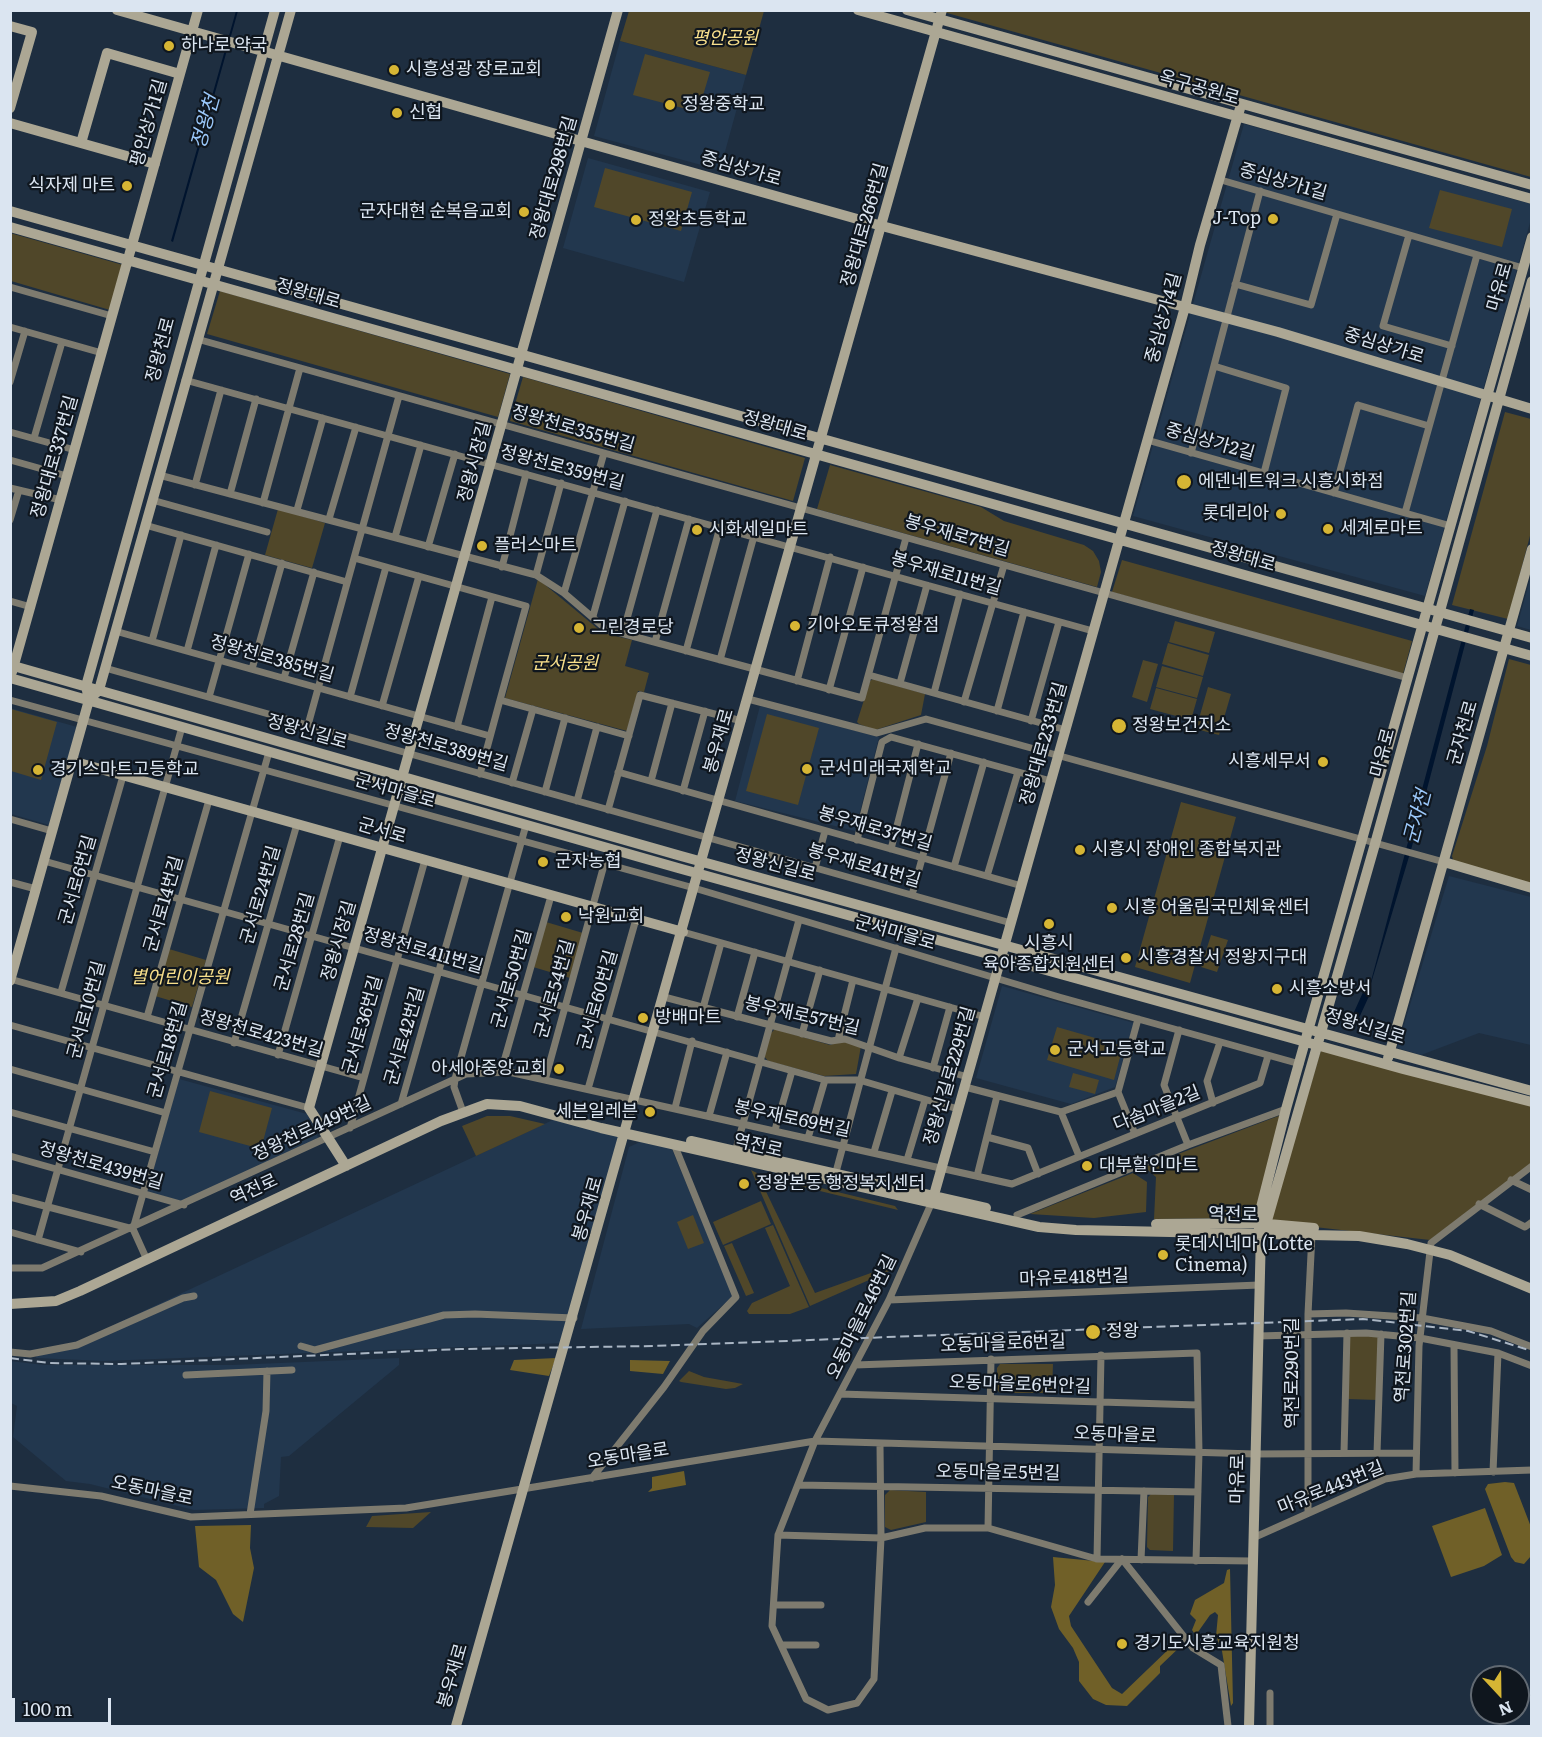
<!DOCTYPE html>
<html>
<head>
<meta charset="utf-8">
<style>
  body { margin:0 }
  #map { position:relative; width:1542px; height:1737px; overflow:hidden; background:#1e2e40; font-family:Literata,serif }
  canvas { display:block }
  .frame { position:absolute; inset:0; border:12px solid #dbe5f1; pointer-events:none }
  .north { position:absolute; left:1470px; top:1665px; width:60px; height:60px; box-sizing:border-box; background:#0f161e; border:2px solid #616972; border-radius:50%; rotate:158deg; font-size:16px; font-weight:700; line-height:24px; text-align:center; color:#dbe5f1 }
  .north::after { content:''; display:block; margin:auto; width:21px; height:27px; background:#d6b534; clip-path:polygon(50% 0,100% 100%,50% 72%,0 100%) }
  .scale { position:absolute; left:12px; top:1698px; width:99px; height:27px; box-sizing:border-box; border:3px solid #dbe5f1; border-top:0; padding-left:8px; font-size:18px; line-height:21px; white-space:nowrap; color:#dbe5f1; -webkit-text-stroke:4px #0f161e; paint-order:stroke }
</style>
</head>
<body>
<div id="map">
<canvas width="1542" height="1737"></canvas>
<div class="frame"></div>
<div class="north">N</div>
<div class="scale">100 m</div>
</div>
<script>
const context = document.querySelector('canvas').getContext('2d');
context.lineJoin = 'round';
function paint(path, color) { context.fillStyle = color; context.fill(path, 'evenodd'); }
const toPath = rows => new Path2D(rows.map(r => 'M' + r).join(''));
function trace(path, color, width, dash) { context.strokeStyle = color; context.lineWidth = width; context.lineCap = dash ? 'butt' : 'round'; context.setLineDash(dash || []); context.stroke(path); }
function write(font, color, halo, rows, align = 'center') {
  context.font = font + ' Literata,"Noto Sans KR",serif'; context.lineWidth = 4.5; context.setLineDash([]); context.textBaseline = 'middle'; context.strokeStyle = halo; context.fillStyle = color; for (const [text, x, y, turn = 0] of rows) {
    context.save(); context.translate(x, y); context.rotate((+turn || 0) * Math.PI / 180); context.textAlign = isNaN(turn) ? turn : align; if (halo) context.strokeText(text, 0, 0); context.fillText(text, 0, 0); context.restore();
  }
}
paint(toPath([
  [620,41,746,75,720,170,594,136],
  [1244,124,1531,204,1531,219,1425,596,1133,516],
  [588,158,710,192,684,282,563,248],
  [1531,576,1531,630,1517,626],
  [760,706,879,737,855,831,735,801],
  [10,708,77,727,49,825,11,814],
  [1449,876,1531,897,1531,1045,1479,1033,1421,1055,1397,1048],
  [1002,986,1134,1023,1115,1087,1071,1104,976,1078],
  [179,1079,307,1114,319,1139,184,1202,147,1192],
  [555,1119,620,1134,564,1343,104,1361,36,1358,38,1350,77,1342],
  [642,1141,671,1147,733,1296,697,1328,689,1324,581,1329,629,1147],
  [399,1358,399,1365,289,1456,281,1457,279,1496,264,1504,264,1508,194,1510,90,1484,66,1481,13,1437,17,1406,11,1403,10,1361,44,1365,232,1365]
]), '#22374e');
paint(toPath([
  [629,11,629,10,764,11,746,75,620,41],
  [940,11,1531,11,1531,177],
  [645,54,710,72,698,112,633,95],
  [605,168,692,192,681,231,594,207],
  [1440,190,1512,209,1502,247,1429,228],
  [10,233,123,265,110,310,11,281],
  [220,291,510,374,498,417,207,334],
  [523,377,805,458,793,501,510,421],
  [1505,412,1531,419,1531,532,1508,619,1452,605],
  [830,465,981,507,1004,521,1084,545,1093,551,1099,561,1101,572,1097,587,817,509],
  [278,509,325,523,312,568,265,555],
  [1122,560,1412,641,1403,674,1112,592],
  [538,579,603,633,632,640,625,666,649,673,644,692,638,691,627,731,505,698],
  [1175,621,1215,632,1209,653,1169,642],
  [1168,643,1209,655,1203,676,1162,664],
  [1509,659,1531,665,1531,885,1454,863,1452,856,1487,746],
  [1143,660,1158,664,1147,702,1132,697],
  [1162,666,1203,677,1197,698,1156,687],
  [873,679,925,694,921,715,875,730,859,724,857,722,870,681],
  [1208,687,1231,694,1219,735,1196,729],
  [1156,688,1197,699,1191,720,1150,709],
  [11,709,57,722,41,780,11,771],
  [767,714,819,728,798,805,746,791],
  [1181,802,1236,817,1190,983,1135,967],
  [546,922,583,933,570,978,533,967],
  [1211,935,1228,940,1217,972,1201,967],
  [169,949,206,960,192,1007,155,996],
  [1057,1027,1123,1046,1114,1080,1047,1060],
  [775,1029,830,1045,845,1040,861,1046,856,1074,824,1076,768,1061,764,1056,771,1033],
  [1321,1050,1531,1106,1531,1164,1430,1240,1270,1222],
  [1073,1073,1099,1080,1095,1094,1069,1087],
  [210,1091,272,1108,261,1149,199,1132],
  [1281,1115,1254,1218,1154,1219,1156,1177,1144,1167],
  [487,1116,510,1116,545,1124,476,1156,462,1126],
  [751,1170,757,1173,815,1293,896,1264,894,1269,810,1306],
  [1133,1173,1147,1182,1146,1212,1094,1218,1030,1214],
  [780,1178,895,1206,898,1210,783,1182,784,1179],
  [761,1201,771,1224,723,1245,713,1222],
  [693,1215,704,1243,688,1249,677,1222],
  [773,1225,809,1307,790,1314,749,1314,747,1311,752,1303,790,1286,765,1228],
  [732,1243,754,1293,746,1296,724,1246],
  [1351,1335,1378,1336,1378,1400,1347,1399,1348,1338],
  [1000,1364,1053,1364,1052,1393,1000,1393,997,1390,997,1368],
  [689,1371,704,1377,743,1384,735,1388,726,1389,681,1382,679,1381],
  [890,1490,926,1492,926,1522,891,1530,885,1527,885,1495],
  [1151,1494,1174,1494,1173,1551,1150,1550,1147,1547,1148,1497],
  [431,1512,413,1528,366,1527,372,1516]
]), '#504729');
paint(toPath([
  [556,1358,549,1376,510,1370,514,1360],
  [630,1360,670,1361,663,1374,630,1371],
  [684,1471,686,1485,648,1492,652,1488,652,1477],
  [1505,1482,1514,1483,1531,1527,1531,1556,1524,1564,1515,1562,1511,1557,1485,1489,1488,1484],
  [1485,1508,1502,1555,1484,1566,1451,1577,1432,1526],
  [251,1525,250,1548,254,1568,243,1622,233,1614,216,1580,199,1567,195,1526],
  [1053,1557,1105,1562,1069,1616,1071,1626,1112,1688,1122,1694,1174,1644,1181,1642,1183,1644,1160,1666,1160,1673,1127,1706,1106,1705,1093,1699,1079,1681,1079,1662,1073,1648,1059,1629,1051,1607,1055,1585],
  [1230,1569,1233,1703,1231,1706,1222,1651,1216,1636,1218,1615,1215,1612,1210,1615,1198,1632,1194,1633,1192,1630,1196,1620,1190,1614,1195,1600,1224,1583,1227,1570]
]), '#706028');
paint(toPath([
  [236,11,238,11,173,242,171,241],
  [1470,609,1474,610,1411,850,1366,1000]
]), '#00142e');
trace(toPath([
  [1352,1025,1367,992]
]), '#00142e', 7);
trace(toPath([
  [1221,180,1523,268],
  [1409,235,1383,326,1452,346],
  [1235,284,1311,305,1337,214],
  [10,287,112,316],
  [10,327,102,353],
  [197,339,1408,678],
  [1214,366,1286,388,1264,473],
  [185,380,1093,631],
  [10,382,25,331],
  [10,432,75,450],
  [34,438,62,342],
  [1147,440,1451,526],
  [1191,453,1260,191],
  [10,460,67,476],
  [159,475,536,575,564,593,606,629,862,698,906,538],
  [195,485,221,390],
  [10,488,61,500],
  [1334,493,1358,405,1429,426],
  [230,494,256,399],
  [152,500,267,532],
  [263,503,300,368],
  [297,510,323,418],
  [1405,513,1477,255],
  [329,519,356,427],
  [10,520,19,490],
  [145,525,347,582],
  [395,537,421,445],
  [428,547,455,454],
  [354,558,399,396],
  [502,567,526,474],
  [536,575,561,483],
  [564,593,604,453],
  [10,601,31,607],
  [593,616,625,501],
  [115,631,490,736],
  [623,633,657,510],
  [152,641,181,535],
  [655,642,689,519],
  [187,651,216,545],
  [686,651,720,527],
  [720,660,754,536],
  [105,668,1011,923],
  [252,669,282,563],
  [869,675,1066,730],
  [284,678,314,572],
  [797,681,830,557],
  [900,683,927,585],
  [829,690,863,567],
  [934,693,960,594],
  [209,697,249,554],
  [350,697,386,567],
  [748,699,877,733,926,719,1444,862],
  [10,700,694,888,1059,997,1300,1064],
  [964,702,1004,565],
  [382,706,419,576],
  [997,711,1024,612],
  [1031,721,1059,622],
  [308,725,354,558,526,606,500,700,629,736],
  [457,727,492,597],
  [618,772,1022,886],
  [480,774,500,700],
  [651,781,672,703],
  [512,783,533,709],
  [683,791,705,711],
  [545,792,565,718],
  [577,801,597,727],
  [608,810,640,695,742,721],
  [10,819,52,831],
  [857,840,882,742,891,737,1051,781],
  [891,849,918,744],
  [44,861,825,1080,859,1080,958,1109],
  [954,867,984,762],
  [815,868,825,831],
  [987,876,1018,772],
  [10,882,36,889],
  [912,895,951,753],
  [683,932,985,1017],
  [10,979,364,1078],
  [61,992,123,776],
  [664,997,831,1041,845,1039,899,1058,968,1077],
  [703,1008,721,943],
  [147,1017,209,800],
  [737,1017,755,952],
  [10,1025,309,1108],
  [1179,1030,1164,1085,1188,1145],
  [802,1034,820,970],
  [838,1040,853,980],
  [234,1043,297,824],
  [278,1055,340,836],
  [899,1058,918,998],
  [933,1068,950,1007],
  [10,1069,166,1113],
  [501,1072,551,896],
  [545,1080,604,865],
  [965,1087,1061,1112,1118,1092,1138,1019],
  [588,1089,636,919],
  [1118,1092,1135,1134],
  [1213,1103,1207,1081,1220,1042],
  [401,1104,467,872],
  [675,1108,692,1041],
  [10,1112,155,1152],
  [463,1112,454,1087,455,1079,526,825],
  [1061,1112,1079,1156],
  [709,1116,727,1052],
  [350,1128,425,860],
  [775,1130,792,1071],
  [987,1137,1028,1148,1038,1174],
  [808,1138,825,1080],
  [736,1149,799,920],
  [874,1152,892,1091],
  [10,1156,184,1205],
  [907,1160,925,1100],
  [836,1172,896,948],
  [977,1176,997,1096],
  [1511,1180,1532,1190],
  [10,1197,133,1229],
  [1479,1204,1525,1227,1532,1222],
  [1017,1215,1188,1145,1286,1109],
  [10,1232,81,1252],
  [38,1240,182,727],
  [147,1260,133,1229,269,752],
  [10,1268,42,1268,466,1074,509,1072,1012,1184,1260,1083,1268,1056],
  [889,1300,1259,1285],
  [1308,1314,1346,1313,1422,1318,1491,1331,1532,1347],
  [1258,1336,1366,1333,1420,1338,1498,1353,1532,1366],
  [1454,1345,1455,1473],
  [301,1346,315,1350,444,1315,475,1314,574,1318],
  [10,1352,30,1354,77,1345,183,1298,194,1296],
  [855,1365,1197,1353,1199,1452,1196,1561],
  [186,1375,292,1370],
  [840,1394,1198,1405],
  [880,1444,881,1538,874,1679,857,1703,828,1710,806,1699,772,1626,778,1535,815,1441,889,1300,931,1204],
  [1344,1453,1347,1333],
  [1377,1453,1381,1334],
  [1493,1472,1498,1353],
  [1416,1474,1419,1346,1431,1243,1532,1166],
  [592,1478,664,1387,703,1331,736,1297,674,1144],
  [798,1485,1198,1492],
  [10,1486,101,1496,191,1517,406,1508,815,1441,1255,1454,1416,1453],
  [1308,1512,1308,1314,1312,1234],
  [250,1514,266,1411,267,1371],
  [988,1528,991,1359],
  [778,1535,881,1538,925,1528,988,1528,1097,1559,1252,1561],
  [1253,1538,1385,1479,1416,1474,1532,1470],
  [1097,1559,1101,1355],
  [1141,1560,1144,1491],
  [1088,1602,1122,1559,1193,1648,1221,1665,1228,1726],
  [774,1605,821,1605],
  [781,1645,816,1645],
  [1270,1693,1270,1726]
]), '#7e7b6f', 7);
trace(toPath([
  [117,10,882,226,1278,332,1532,409],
  [858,10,1532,199],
  [907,10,1532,185],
  [10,26,32,32,10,108],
  [10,123,155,164],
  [81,143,107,53,180,74],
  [10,211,1532,638],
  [10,227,1532,656],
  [10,665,681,856,1532,1091],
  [12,672,198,10],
  [10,678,678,868,1403,1069,1532,1102],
  [95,694,99,690,291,10],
  [72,761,683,932],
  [1444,862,1532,888],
  [10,981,89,700,86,686,275,10],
  [1388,1058,1532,549],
  [691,1141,986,1208],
  [346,1166,309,1108,618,10],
  [932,1202,1185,307,1200,245,1241,105],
  [1156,1224,1257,1223,1314,1228],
  [1260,1229,1257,1223,1286,1109,1532,237],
  [10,1304,56,1301,80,1291,441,1121,487,1104,520,1106,601,1128,1039,1227,1076,1230,1359,1236,1407,1244,1450,1255,1532,1289],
  [456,1726,942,10],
  [1249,1726,1261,1232,1266,1224,1375,844,1532,281]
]), '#aca794', 10);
trace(toPath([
  [10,1358,49,1363,121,1364,461,1349,653,1346,1363,1319,1468,1331,1532,1351]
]), '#aab6c4', 2, [9, 4.5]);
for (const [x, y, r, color] of [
  [169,46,6,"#d6b534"],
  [394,70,6,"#d6b534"],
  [670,105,6,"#d6b534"],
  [397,113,6,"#d6b534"],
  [127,186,6,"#d6b534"],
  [524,212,6,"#d6b534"],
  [1273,219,6,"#d6b534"],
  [636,220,6,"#d6b534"],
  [1184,482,8,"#d6b534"],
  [1281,514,6,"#d6b534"],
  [1328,529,6,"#d6b534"],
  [697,530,6,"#d6b534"],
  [482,546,6,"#d6b534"],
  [795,626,6,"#d6b534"],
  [579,628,6,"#d6b534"],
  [1119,726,8,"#d6b534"],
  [1323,762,6,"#d6b534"],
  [807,769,6,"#d6b534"],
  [38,770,6,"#d6b534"],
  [1080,850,6,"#d6b534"],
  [543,862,6,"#d6b534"],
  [1112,908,6,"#d6b534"],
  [566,917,6,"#d6b534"],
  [1049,924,6,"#d6b534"],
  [1126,958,6,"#d6b534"],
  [1277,989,6,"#d6b534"],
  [643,1018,6,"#d6b534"],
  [1055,1050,6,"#d6b534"],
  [559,1069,6,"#d6b534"],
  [650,1112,6,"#d6b534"],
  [1087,1166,6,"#d6b534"],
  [744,1184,6,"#d6b534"],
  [1163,1255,6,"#d6b534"],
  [1093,1332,8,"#d6b534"],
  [1122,1644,6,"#d6b534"]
]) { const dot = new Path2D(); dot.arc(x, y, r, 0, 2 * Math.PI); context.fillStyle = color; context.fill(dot); trace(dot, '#0f161e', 2); }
write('italic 18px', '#f9e08c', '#0f161e', [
  ["평안공원",725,39],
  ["군서공원",565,664],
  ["별어린이공원",180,978]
]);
write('18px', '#dbe5f1', '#0f161e', [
  ["하나로 약국",181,46],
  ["시흥성광 장로교회",406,70],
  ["정왕중학교",682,105],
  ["신협",409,113],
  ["식자제 마트",115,186,"right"],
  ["군자대현 순복음교회",512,212,"right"],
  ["J-Top",1261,219,"right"],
  ["정왕초등학교",648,220],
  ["에덴네트워크 시흥시화점",1198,482],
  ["롯데리아",1269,514,"right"],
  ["세계로마트",1340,529],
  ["시화세일마트",709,530],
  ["플러스마트",494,546],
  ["기아오토큐정왕점",807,626],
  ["그린경로당",591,628],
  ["정왕보건지소",1132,726],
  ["시흥세무서",1311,762,"right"],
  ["군서미래국제학교",819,769],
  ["경기스마트고등학교",50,770],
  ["시흥시 장애인 종합복지관",1092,850],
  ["군자농협",555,862],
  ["시흥 어울림국민체육센터",1124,908],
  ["낙원교회",578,917],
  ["시흥시",1049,944,"center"],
  ["육아종합지원센터",1049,965,"center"],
  ["시흥경찰서 정왕지구대",1138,958],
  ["시흥소방서",1289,989],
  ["방배마트",655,1018],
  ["군서고등학교",1067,1050],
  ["아세아중앙교회",547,1069,"right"],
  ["세븐일레븐",638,1112,"right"],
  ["대부할인마트",1099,1166],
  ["정왕본동 행정복지센터",756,1184],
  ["롯데시네마 (Lotte",1175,1245],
  ["Cinema)",1175,1266],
  ["정왕",1106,1332],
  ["경기도시흥교육지원청",1134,1644]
], 'left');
write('18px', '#dbe5f1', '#0f161e', [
  ["옥구공원로",1199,88,16],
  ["평안상가1길",149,123,-74],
  ["중심상가로",741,169,16],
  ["정왕대로298번길",554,178,-74],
  ["중심상가1길",1283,182,16],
  ["정왕대로266번길",865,225,-74],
  ["마유로",1500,287,-74],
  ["정왕대로",308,294,16],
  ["중심상가4길",1164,318,-75],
  ["중심상가로",1384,346,17],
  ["정왕천로",161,350,-75],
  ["정왕대로",775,426,16],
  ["정왕천로355번길",573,429,16],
  ["중심상가2길",1210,442,16],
  ["정왕대로337번길",55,457,-74],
  ["정왕시장길",475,462,-75],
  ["정왕천로359번길",562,468,15],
  ["봉우재로7번길",957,536,16],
  ["정왕대로",1243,557,16],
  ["봉우재로11번길",946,574,16],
  ["정왕천로385번길",272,659,16],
  ["정왕신길로",307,732,16],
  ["군자천로",1463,733,-74],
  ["봉우재로",719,741,-74],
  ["정왕대로233번길",1044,744,-74],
  ["정왕천로389번길",446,748,16],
  ["마유로",1383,753,-75],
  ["군서마을로",395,791,16],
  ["봉우재로37번길",875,829,16],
  ["군서로",382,831,16],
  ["정왕신길로",775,865,15],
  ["봉우재로41번길",864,866,16],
  ["군서로6번길",78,880,-74],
  ["군서로24번길",261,895,-74],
  ["군서로14번길",164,904,-74],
  ["군서마을로",895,933,16],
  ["정왕시장길",339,941,-74],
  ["군서로28번길",295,942,-74],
  ["정왕천로411번길",423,951,16],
  ["군서로50번길",512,979,-74],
  ["군서로54번길",555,989,-74],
  ["군서로60번길",598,1000,-74],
  ["군서로10번길",87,1010,-75],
  ["봉우재로57번길",802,1016,13],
  ["군서로36번길",363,1025,-74],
  ["정왕신길로",1365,1027,17],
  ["정왕천로423번길",261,1034,16],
  ["군서로42번길",405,1036,-74],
  ["군서로18번길",168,1050,-74],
  ["정왕신길로229번길",950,1076,-74],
  ["다솜마을2길",1157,1109,-22],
  ["봉우재로69번길",792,1119,12],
  ["정왕천로449번길",312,1129,-25],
  ["역전로",758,1146,13],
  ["정왕천로439번길",101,1166,16],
  ["역전로",254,1190,-25],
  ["봉우재로",588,1209,-74],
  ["역전로",1233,1215,1],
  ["마유로418번길",1074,1278,-2],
  ["오동마을로46번길",862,1317,-64],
  ["오동마을로6번길",1003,1344,-2],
  ["역전로302번길",1406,1347,-86],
  ["역전로290번길",1293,1373,-90],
  ["오동마을로6번안길",1020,1385,2],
  ["오동마을로",1115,1435,2],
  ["오동마을로",628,1456,-9],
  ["오동마을로5번길",998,1473,1],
  ["마유로",1238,1479,-89],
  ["마유로443번길",1331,1488,-22],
  ["오동마을로",152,1491,12],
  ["봉우재로",453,1676,-74]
]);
write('italic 20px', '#9bc8fa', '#0f161e', [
  ["정왕천",206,122,-74],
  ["군자천",1418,817,-75]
]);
</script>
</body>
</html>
